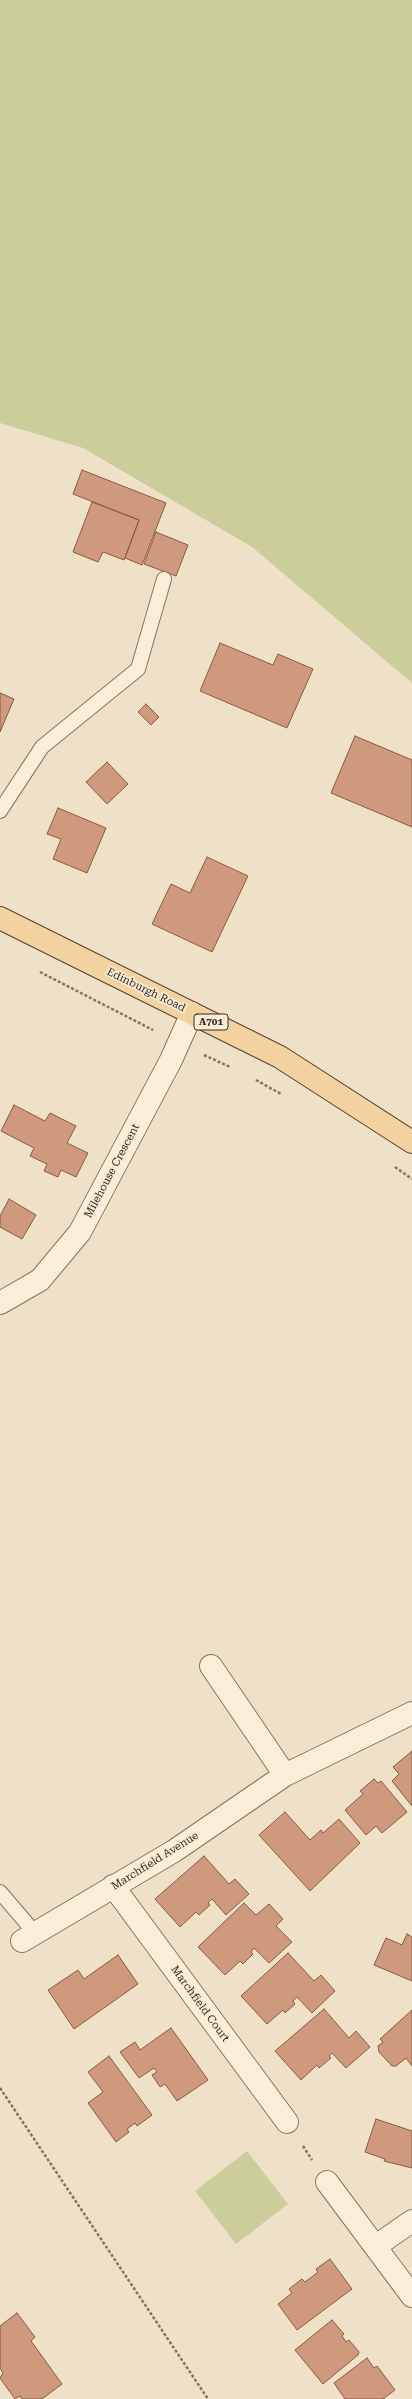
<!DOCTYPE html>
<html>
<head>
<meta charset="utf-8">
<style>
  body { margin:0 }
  canvas { display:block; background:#efe1c7 }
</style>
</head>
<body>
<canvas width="412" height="2399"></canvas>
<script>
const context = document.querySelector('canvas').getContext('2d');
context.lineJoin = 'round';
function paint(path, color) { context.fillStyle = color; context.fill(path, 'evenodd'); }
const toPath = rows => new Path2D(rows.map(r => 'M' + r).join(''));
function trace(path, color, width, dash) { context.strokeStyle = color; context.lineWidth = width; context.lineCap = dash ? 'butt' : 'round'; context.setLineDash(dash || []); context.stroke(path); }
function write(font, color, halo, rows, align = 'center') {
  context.font = font + ' "Roboto Serif",serif'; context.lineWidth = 3.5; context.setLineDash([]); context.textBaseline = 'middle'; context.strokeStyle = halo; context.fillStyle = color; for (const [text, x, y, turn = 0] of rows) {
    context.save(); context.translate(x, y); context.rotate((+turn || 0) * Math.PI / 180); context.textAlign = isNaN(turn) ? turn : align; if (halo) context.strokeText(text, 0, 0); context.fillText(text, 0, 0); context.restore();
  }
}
paint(toPath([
  [0,0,412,0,412,683,252,547,83,448,0,423],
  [247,2151,288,2204,236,2244,195,2191]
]), '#cbce9a');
const building = toPath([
  [82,470,166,503,142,565,125,558,139,520,73,494,82,470],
  [92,502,139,520,124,560,103,552,98,562,73,552,92,502],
  [156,532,188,545,176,576,144,564,156,532],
  [220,643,273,665,278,654,313,669,287,728,200,691,220,643],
  [0,693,14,699,0,732,0,693],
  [146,704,159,717,151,725,138,712,146,704],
  [355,736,412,760,412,827,331,793,355,736],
  [107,762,128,784,107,804,86,782,107,762],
  [58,808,106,828,87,873,53,859,61,839,47,834,58,808],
  [207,857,248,876,212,952,152,924,171,884,190,893,207,857],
  [14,1105,45,1121,50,1113,76,1126,67,1143,88,1153,76,1177,61,1170,58,1177,44,1171,47,1164,30,1156,34,1148,1,1131,14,1105],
  [9,1199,36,1215,22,1239,0,1227,0,1216,9,1199],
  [412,1751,412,1806,392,1781,399,1774,393,1767,412,1751],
  [374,1779,378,1783,381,1781,407,1812,382,1833,376,1826,366,1835,345,1810,363,1794,360,1791,374,1779],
  [285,1812,310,1840,321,1830,323,1833,339,1819,360,1843,310,1891,259,1835,285,1812],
  [204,1856,229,1884,235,1879,249,1894,226,1915,212,1899,208,1903,210,1905,199,1915,196,1912,180,1927,155,1899,204,1856],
  [244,1903,256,1915,269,1904,283,1919,276,1926,292,1942,269,1963,254,1948,251,1952,253,1954,243,1964,240,1961,225,1975,198,1947,244,1903],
  [407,1934,412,1937,412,1981,374,1965,386,1938,402,1945,407,1934],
  [288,1953,314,1981,321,1975,335,1991,312,2013,297,1997,293,2001,295,2004,285,2013,283,2010,267,2024,241,1996,288,1953],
  [118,1955,138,1984,74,2029,48,1990,78,1970,84,1979,118,1955],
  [324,2009,349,2038,356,2031,370,2047,346,2068,332,2053,329,2056,331,2058,319,2068,317,2065,301,2080,275,2051,324,2009],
  [412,2010,412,2066,406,2058,396,2066,392,2066,379,2052,378,2046,383,2042,380,2039,412,2010],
  [171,2028,208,2080,177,2101,165,2084,160,2087,152,2075,157,2072,154,2068,139,2078,120,2052,135,2042,140,2050,171,2028],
  [109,2056,152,2115,137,2126,135,2123,127,2129,129,2132,116,2142,88,2103,103,2092,88,2072,109,2056],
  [376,2119,412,2131,412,2168,384,2161,385,2159,365,2152,376,2119],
  [330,2259,352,2289,297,2330,278,2304,292,2293,289,2289,302,2279,305,2282,318,2272,316,2269,330,2259],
  [17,2313,35,2337,31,2341,62,2384,42,2399,22,2399,20,2396,15,2399,0,2378,3,2373,0,2368,0,2326,17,2313],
  [332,2320,344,2334,342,2336,346,2342,349,2340,359,2352,358,2355,323,2384,295,2350,332,2320],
  [367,2358,374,2368,377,2366,395,2390,383,2399,345,2399,334,2383,367,2358]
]);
paint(building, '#ce997c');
trace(building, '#8b5a41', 1);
const service = toPath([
  [0,811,42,747,138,669,164,579],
  [0,1892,35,1933]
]);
const minor = toPath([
  [0,1303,40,1280,80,1232,171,1060,192,1013],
  [211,1666,285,1775],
  [113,1886,287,2122],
  [22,1941,174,1851,285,1775,412,1713],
  [327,2182,412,2296],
  [376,2246,412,2221]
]);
const primary = toPath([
  [0,918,280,1057,412,1142]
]);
trace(service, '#8b725c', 16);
trace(minor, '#8b725c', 24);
trace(primary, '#594030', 24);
trace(toPath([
  [40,972,153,1030],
  [204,1055,230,1067],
  [256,1080,281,1094],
  [395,1167,412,1179],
  [0,2088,208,2399],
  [303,2146,312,2160]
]), '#8b725c', 2.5, [3, 2]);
trace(service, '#f9eeda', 14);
trace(minor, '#f9eeda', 22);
trace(primary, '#f2d39f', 22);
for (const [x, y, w] of [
  [211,1022,34]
]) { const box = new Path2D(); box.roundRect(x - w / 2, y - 8, w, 16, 3); context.fillStyle = '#f6ebd7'; context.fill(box); trace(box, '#3b2b20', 1); }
write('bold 10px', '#3b2b20', null, [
  ["A701",211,1022]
]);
write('11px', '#3b2b20', '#f6ebd7', [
  ["Edinburgh Road",146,990,26],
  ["Milehouse Crescent",112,1171,-62],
  ["Marchfield Avenue",155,1861,-32],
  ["Marchfield Court",200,2004,54]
]);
</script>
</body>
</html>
